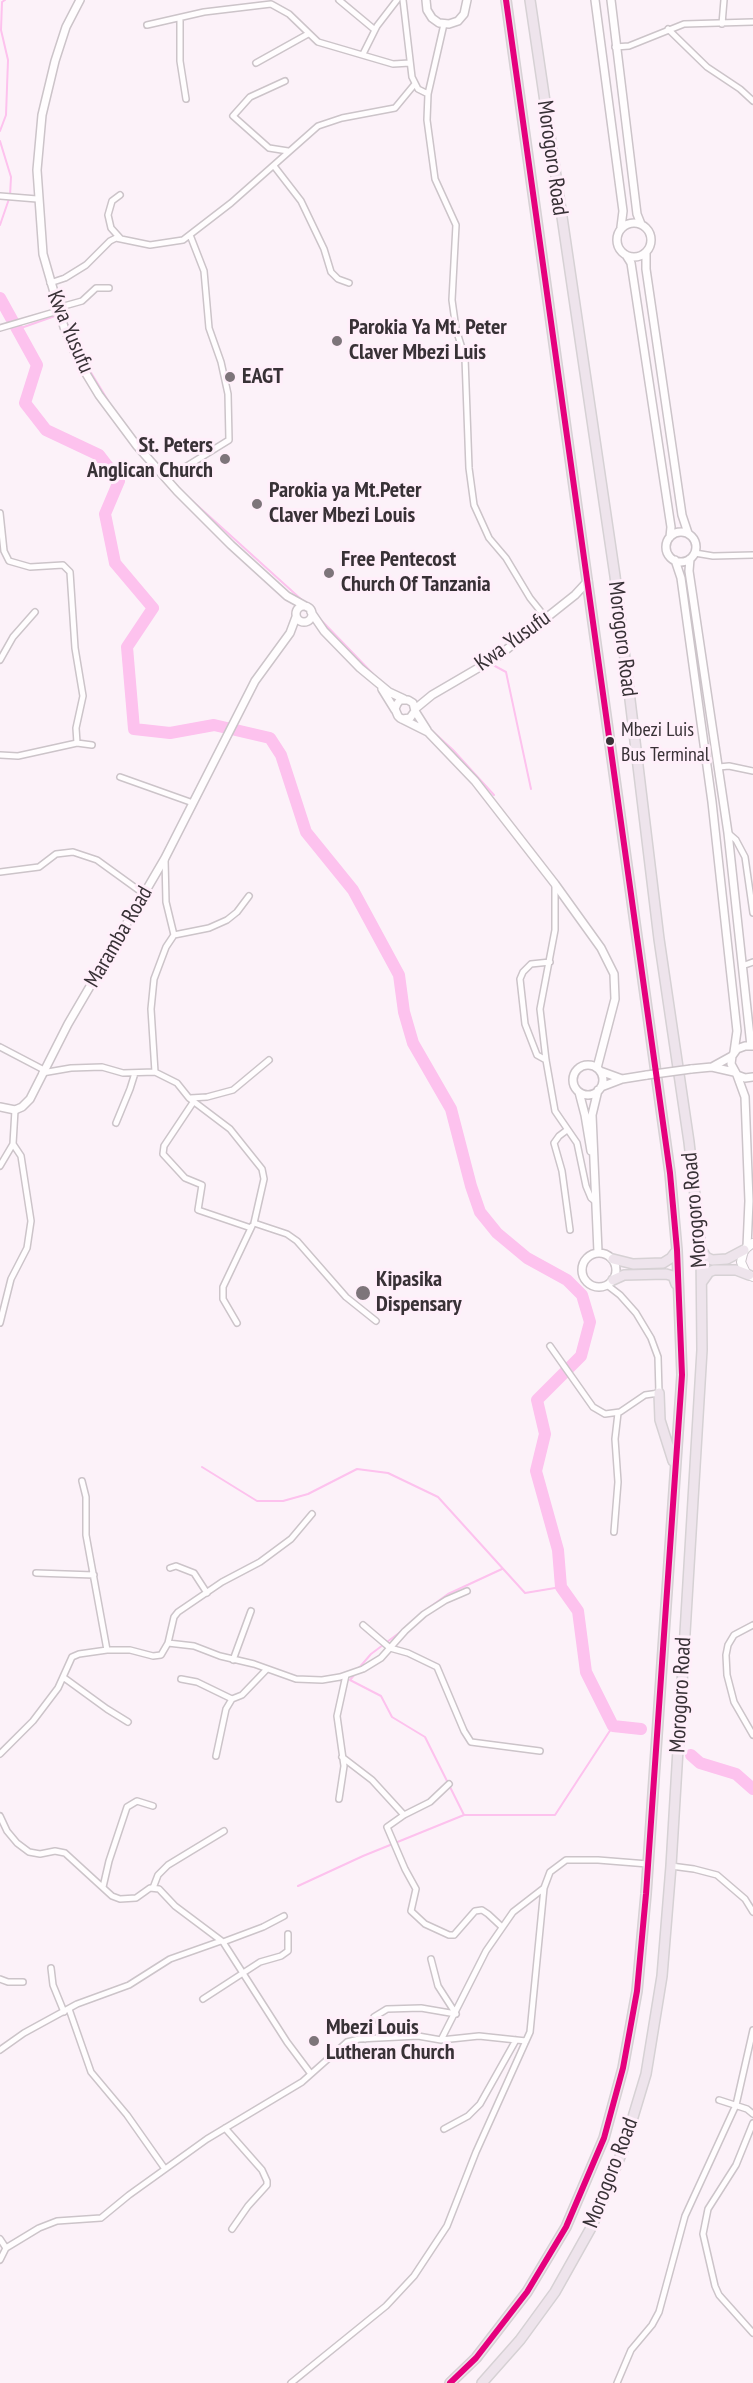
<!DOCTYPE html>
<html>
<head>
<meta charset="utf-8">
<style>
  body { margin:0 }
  canvas { display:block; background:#fcf2f9 }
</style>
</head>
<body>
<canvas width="753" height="2383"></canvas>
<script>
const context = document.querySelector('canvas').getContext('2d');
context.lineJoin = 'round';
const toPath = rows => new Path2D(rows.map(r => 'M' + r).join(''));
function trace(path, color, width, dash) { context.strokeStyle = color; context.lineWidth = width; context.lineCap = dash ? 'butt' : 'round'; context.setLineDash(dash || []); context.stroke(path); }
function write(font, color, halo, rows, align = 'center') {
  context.font = font + ' "PT Sans Narrow",sans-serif'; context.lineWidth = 6; context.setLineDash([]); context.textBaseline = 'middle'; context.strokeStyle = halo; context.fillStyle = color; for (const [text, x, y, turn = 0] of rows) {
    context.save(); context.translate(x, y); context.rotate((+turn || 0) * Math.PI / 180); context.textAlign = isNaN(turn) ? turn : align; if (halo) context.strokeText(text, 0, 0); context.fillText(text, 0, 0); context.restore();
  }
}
trace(toPath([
  [0,131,6,115,8,60,1,30,2,2,5,0],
  [0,141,11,177,10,196,0,225],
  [68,325,79,353,112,407],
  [16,326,21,328,55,316],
  [137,441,155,461],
  [178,488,303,601],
  [319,618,376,677],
  [476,673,493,665,506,672,531,789],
  [429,728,453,750,494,795],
  [202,1467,257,1501,283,1501,308,1494,357,1469,388,1473,438,1497,525,1593,561,1587],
  [423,1612,448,1594,502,1569],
  [358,1669,371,1654,403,1630],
  [355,1674,350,1680,381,1696,392,1717,425,1737,464,1815],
  [298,1886,363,1856,464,1815,555,1815,613,1726]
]), '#fdc2ee', 2);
trace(toPath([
  [0,298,37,365,25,403,46,430,99,455,119,481,105,514,115,563,153,608,127,647,134,729,170,733,214,725,270,738,281,755,306,832,353,890,399,975,404,1012,413,1043,451,1109,471,1186,480,1212,497,1233,527,1258,567,1280,582,1295,590,1322,581,1356,537,1400,545,1434,536,1471,558,1550,561,1587,578,1611,586,1672,613,1726,641,1729],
  [691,1755,700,1763,736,1774,753,1789]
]), '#fdc2ee', 12);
const minor = toPath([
  [339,0,375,30],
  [403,0,412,77,418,89,428,94],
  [180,18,180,61,186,99],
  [444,24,428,94,427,120,435,179,456,225,452,300,456,329,465,358,469,468,474,505,489,538,506,558,530,598,546,618],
  [722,24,724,0],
  [147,25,204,12,271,4,289,14,318,42,393,64,410,63],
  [668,29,707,67,740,89,753,101],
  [615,47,629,46,684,24,753,22],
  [363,54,377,26,397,0],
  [256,63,308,34],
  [285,81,250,97,233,116,269,148,288,151],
  [274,166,301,201,324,249,331,272,338,279,349,283],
  [0,196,37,199],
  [120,238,111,228,108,215,112,201,120,195],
  [50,283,65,278,86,265,110,241,116,238,150,245,183,240,231,203,318,126,342,118,395,108,414,85],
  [57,308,82,301,96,288,109,288],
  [0,328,58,311],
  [166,479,229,440,228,394,221,362,209,328,204,271,190,235],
  [0,513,4,551,9,561,30,567,63,565,70,572,75,648,83,696,76,728,77,743],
  [695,553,713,556,753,555],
  [0,660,13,637,35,612],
  [0,755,18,756,77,743,92,745],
  [719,767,729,766,753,771],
  [120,777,193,803],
  [728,833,736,840,745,857,753,913],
  [165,859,166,902,174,935],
  [0,872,39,867,56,854,73,852,97,860,144,894],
  [555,885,555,930,540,1009,546,1060,555,1111,577,1143,586,1186,591,1198,596,1202],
  [742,966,753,962],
  [0,1047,44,1070],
  [546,1060,537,1055,525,1024,520,979,523,972,531,964,550,962],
  [155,1072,151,1009,154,979,166,947,174,935,209,928,227,920,237,912,249,896],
  [42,1073,71,1068,102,1067,123,1073,155,1072,177,1083,189,1098,230,1129,262,1169,264,1179,254,1223,287,1234,297,1241,346,1297,376,1321],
  [190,1098,207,1097,233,1090,269,1060],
  [194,1101,164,1146,163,1154,185,1178,202,1185,198,1210,251,1228],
  [116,1123,130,1089,135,1073],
  [567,1130,559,1136,554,1143,562,1171,570,1230],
  [0,1166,13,1144],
  [0,1323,11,1279,27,1248,31,1221,21,1156,13,1144,15,1110],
  [237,1323,223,1299,223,1287,252,1226],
  [550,1346,593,1407,605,1414,620,1412,645,1395,659,1393,658,1357,651,1338,636,1313,620,1295,607,1285],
  [82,1481,86,1497,86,1535,107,1650],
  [614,1532,618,1482,615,1439,618,1413],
  [170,1568,176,1566,194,1573,207,1593],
  [36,1573,94,1575],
  [363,1625,390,1648,408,1653,437,1667,464,1731,471,1742,540,1751],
  [753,1625,734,1635,728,1645,726,1655,727,1675,734,1702,753,1735],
  [168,1643,194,1646,220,1656,254,1664,296,1679,322,1680,340,1677,363,1669,381,1658,405,1631,424,1614,446,1600,467,1591],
  [233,1660,251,1611],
  [63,1677,107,1709,128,1722],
  [181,1679,197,1682,232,1699,242,1695,267,1669],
  [0,1754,33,1721,58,1688,72,1657,79,1654,107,1650,130,1650,153,1656,161,1655,168,1643,174,1617,178,1612,222,1582,260,1562,291,1539,312,1514],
  [216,1756,226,1709,232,1699],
  [342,1757,372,1780,404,1815],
  [449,1784,430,1802,404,1815,387,1827,405,1869,416,1889,411,1911,425,1924,449,1935,454,1935,475,1911,482,1910,488,1914,502,1927],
  [339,1799,344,1766,337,1716,346,1675],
  [0,1816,7,1831,17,1843,29,1852,40,1854,55,1851,65,1853,112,1896,120,1899,136,1898,150,1888,159,1889,175,1906,223,1942,287,2042,311,2074],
  [671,1866,694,1869,717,1875,745,1899,753,1912],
  [103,1887,109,1861,127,1807,137,1801,153,1806],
  [153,1888,158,1875,168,1865,224,1831],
  [223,1942,263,1927,284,1916],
  [431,1959,438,1986,456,2014],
  [51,1968,53,1985,64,2012],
  [0,1979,8,1982,23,1982],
  [203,1999,260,1962,281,1956,288,1951,288,1934],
  [69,2009,91,2072,127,2115,165,2169],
  [365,2039,374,2017,387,2009,421,2008,456,2014],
  [441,2040,486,1951,513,1912,544,1888],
  [0,2050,24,2033,77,2004,129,1985,170,1959,221,1941],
  [719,2100,747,2109,753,2114],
  [753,2123,736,2165,708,2209,703,2234,715,2286,719,2295,753,2333],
  [225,2128,262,2170,267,2181,267,2185,248,2206,232,2229],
  [444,2129,468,2116,480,2104,516,2040],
  [0,2239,6,2248],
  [0,2260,6,2248,39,2228,57,2221,101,2218,129,2195,207,2139,302,2082,347,2042,359,2039,418,2036,441,2040,479,2036,526,2041],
  [291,2383,386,2306,414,2276,447,2226,476,2152,530,2032,544,1888,550,1872,566,1860,598,1860,648,1864],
  [617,2383,631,2350,652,2325,659,2312,685,2216,736,2105,753,2030]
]);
const tertiary = toPath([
  [80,0,66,27,55,61,42,115,37,170,43,254,64,327,79,362,99,395,137,446,177,491,231,545,287,596,307,607],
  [426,0,427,10,432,18,439,23,449,24,458,21,464,14,467,0],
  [595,0,623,211,621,227],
  [611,0,637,214,641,224],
  '617 240a17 17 0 1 1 34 0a17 17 0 1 1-34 0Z',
  [646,252,646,269,682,515,688,533],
  [626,255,631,263,671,527,670,537],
  '666 547a15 15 0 1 1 30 0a15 15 0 1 1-30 0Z',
  [690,559,689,571,728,833,751,1046],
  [675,560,681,578,712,802,737,1031,734,1052],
  '296 614a8 8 0 1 1 16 0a8 8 0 1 1-16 0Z',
  [311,612,324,631,360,668,389,692,404,699],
  [382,689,395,710],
  [415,709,432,695,497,657,575,595,588,581],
  [415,711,427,730],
  [402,719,410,718,415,711,413,703,408,700,400,700,397,704,395,709,398,716,400,718,428,732,475,781,555,884,601,948,614,974,615,999,597,1068],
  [753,1046,745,1046,737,1049,732,1056,731,1064,737,1075,745,1078,753,1077],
  '573 1080a15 15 0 1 1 30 0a15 15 0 1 1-30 0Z',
  [712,1067,734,1072],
  [691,1069,712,1067,732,1056],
  [600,1071,622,1079],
  [737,1075,745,1097,749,1201,747,1247],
  [601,1087,622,1079,647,1075],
  [579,1092,585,1115,591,1151],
  [0,1107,15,1110,22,1107,30,1099,68,1024,165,858,255,681,290,633,296,617],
  [598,1252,592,1115,598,1090],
  '582 1270a17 17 0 1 1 34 0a17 17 0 1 1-34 0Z'
]);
const secondary = toPath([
  [753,1243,744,1250,741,1262,746,1273,753,1277]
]);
const trunk = toPath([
  [701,1249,706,1257,712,1260,727,1259,744,1250],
  [613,1259,633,1264,663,1263,671,1258,677,1250],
  [613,1280,624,1275,666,1274,673,1276,676,1284],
  [702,1282,709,1272,714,1270,736,1270,749,1275],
  [659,1393,660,1420,673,1461],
  [450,2383,476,2358,527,2292,566,2227,604,2138,623,2068,637,1991,646,1894,682,1375,677,1250,670,1173,506,0],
  [482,2383,520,2340,555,2292,592,2226,624,2147,646,2074,662,1976,671,1866,702,1350,701,1249,689,1142,659,939,615,576,530,0]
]);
trace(minor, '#ccc4c9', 8);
trace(tertiary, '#ccc4c9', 10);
trace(secondary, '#ccc4c9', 10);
trace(trunk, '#d6d1d4', 12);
trace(minor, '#fffdfe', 5);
trace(tertiary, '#fffdfe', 7);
trace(secondary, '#fffdfe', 8);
trace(trunk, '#eee4ec', 9);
const tertiaryBridge = toPath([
  [647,1075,691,1069]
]);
trace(tertiaryBridge, '#ccc4c9', 10, []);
trace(tertiaryBridge, '#fffdfe', 7);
trace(toPath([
  [450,2383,476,2358,527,2292,566,2227,604,2138,623,2068,637,1991,646,1894,682,1375,677,1250,670,1173,506,0]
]), '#e5007d', 6);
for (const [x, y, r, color] of [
  [337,341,6,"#7d757a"],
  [230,377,6,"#7d757a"],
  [225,459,6,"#7d757a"],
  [257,504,6,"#7d757a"],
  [329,573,6,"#7d757a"],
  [610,741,5,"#383136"],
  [363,1293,8,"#7d757a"],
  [314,2041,6,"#7d757a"]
]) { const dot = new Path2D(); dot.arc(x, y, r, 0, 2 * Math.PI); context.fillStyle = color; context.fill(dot); trace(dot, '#ffeffa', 2); }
write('20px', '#383136', '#ffeffa', [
  ["Mbezi Luis",621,730],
  ["Bus Terminal",621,755]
], 'left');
write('22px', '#383136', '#ffeffa', [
  ["Morogoro Road",552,158,82],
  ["Kwa Yusufu",70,332,67],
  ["Morogoro Road",622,639,83],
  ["Kwa Yusufu",513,641,-36],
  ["Maramba Road",119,937,-60],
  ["Morogoro Road",695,1210,-95],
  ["Morogoro Road",681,1695,-87],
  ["Morogoro Road",611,2173,-69]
]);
write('bold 22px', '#383136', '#ffeffa', [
  ["Parokia Ya Mt. Peter",349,328],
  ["Claver Mbezi Luis",349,353],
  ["EAGT",242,377],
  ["St. Peters",213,446,"right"],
  ["Anglican Church",213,471,"right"],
  ["Parokia ya Mt.Peter",269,491],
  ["Claver Mbezi Louis",269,516],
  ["Free Pentecost",341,560],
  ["Church Of Tanzania",341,585],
  ["Kipasika",376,1280],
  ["Dispensary",376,1305],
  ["Mbezi Louis",326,2028],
  ["Lutheran Church",326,2053]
], 'left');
</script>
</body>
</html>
